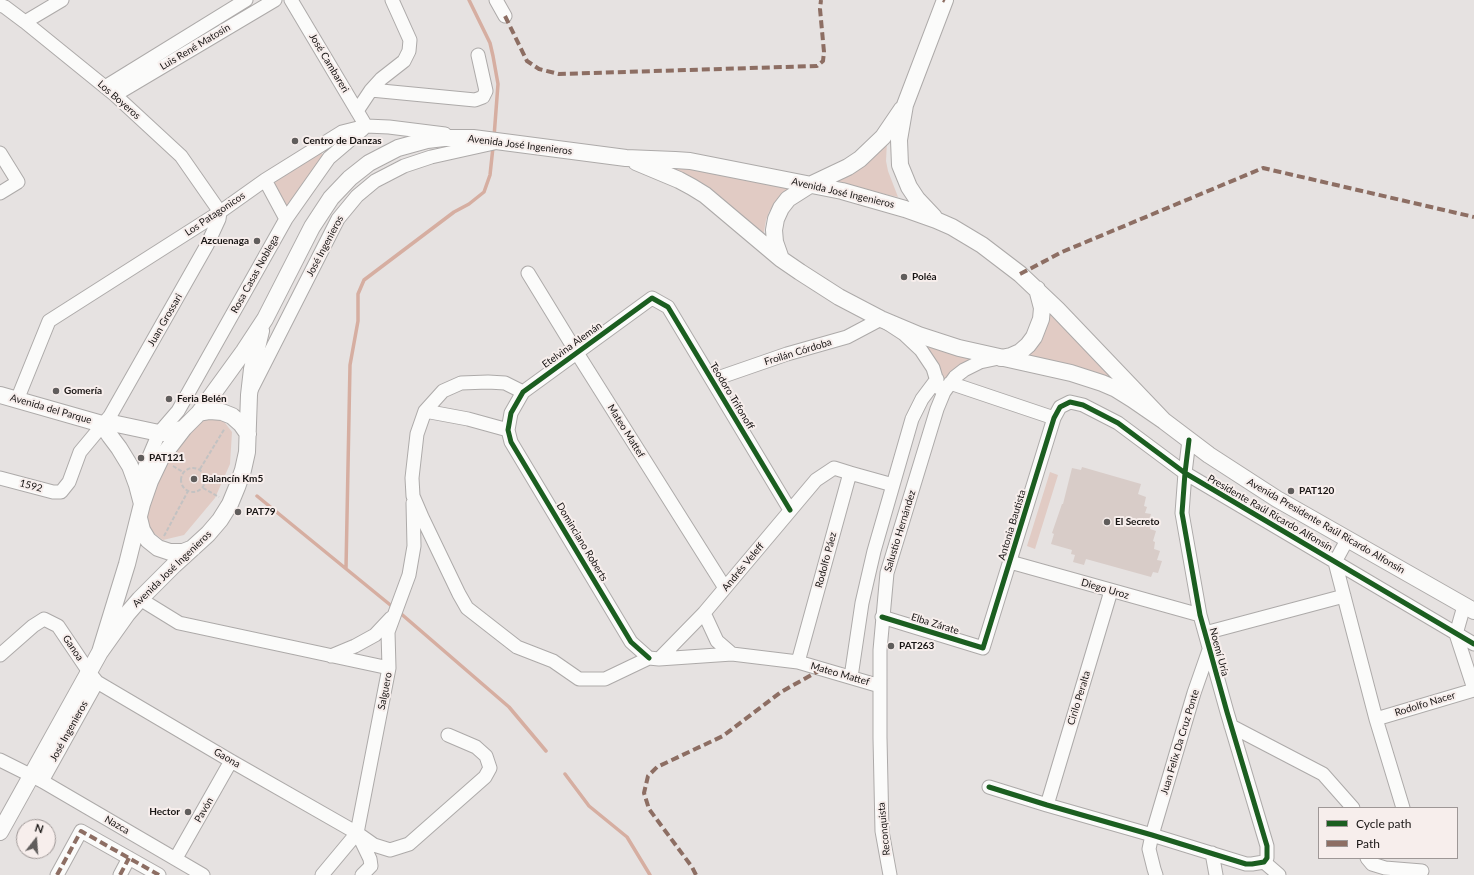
<!DOCTYPE html>
<html>
<head>
<meta charset="utf-8">
<style>
  body { margin:0 }
  #map { position:relative; width:1474px; height:875px; overflow:hidden; background:#e6e2e1; font-family:Lato,sans-serif }
  canvas { display:block }
  .legend { position:absolute; left:1318px; top:807px; width:140px; height:52px; box-sizing:border-box; background:#f7eeec; border:1px solid #9e9796; margin:0; padding:5px 7px; list-style:none; font-size:12px; color:#181514 }
  .legend li { display:flex; align-items:center; gap:8px; height:20px }
  .legend b { width:20px; border:1px solid #9e9796 }
  .north { position:absolute; left:16px; top:819px; width:40px; height:40px; box-sizing:border-box; background:#f7eeec; border:1px solid #9e9796; border-radius:50%; rotate:17deg; font-size:11px; font-weight:700; line-height:16px; text-align:center; color:#181514 }
  .north::after { content:''; display:block; margin:auto; width:14px; height:18px; background:#605d5c; clip-path:polygon(50% 0,100% 100%,50% 72%,0 100%) }
</style>
</head>
<body>
<div id="map">
<canvas width="1474" height="875"></canvas>
<ul class="legend">
<li><b style="height:5px;background:#1b5e20"></b>Cycle path</li>
<li><b style="height:5px;background:#8d6e63"></b>Path</li>
</ul>
<div class="north">N</div>
</div>
<script>
const context = document.querySelector('canvas').getContext('2d');
context.lineJoin = 'round';
function paint(path, color) { context.fillStyle = color; context.fill(path, 'evenodd'); }
const toPath = rows => new Path2D(rows.map(r => 'M' + r).join(''));
function trace(path, color, width, dash) { context.strokeStyle = color; context.lineWidth = width; context.lineCap = dash ? 'butt' : 'round'; context.setLineDash(dash || []); context.stroke(path); }
function write(font, color, halo, rows, align = 'center') {
  context.font = font + ' Lato,sans-serif'; context.lineWidth = 4; context.setLineDash([]); context.textBaseline = 'middle'; context.strokeStyle = halo; context.fillStyle = color; for (const [text, x, y, turn = 0] of rows) {
    context.save(); context.translate(x, y); context.rotate((+turn || 0) * Math.PI / 180); context.textAlign = isNaN(turn) ? turn : align; if (halo) context.strokeText(text, 0, 0); context.fillText(text, 0, 0); context.restore();
  }
}
paint(toPath([
  [887,141,886,161,888,171,898,197,827,182],
  [321,152,323,155,287,207,284,206,274,185,277,178],
  [660,161,789,188,778,199,769,212,766,220,763,237,660,165],
  [1043,306,1126,389,1024,358],
  [926,345,950,353,976,361,950,373,943,381,940,368],
  [206,415,222,419,232,432,230,464,215,498,184,535,163,540,151,531,145,523,146,506,178,441],
  [1050,472,1058,475,1035,549,1027,546]
]), '#e1cbc4');
trace(toPath([
  [469,0,490,43,493,56,498,84,494,137],
  [257,496,394,608],
  [346,568,350,365,358,321,358,294,364,280,454,212,469,204,484,192,490,175,493,147],
  [399,612,509,707,546,751],
  [565,774,589,806,627,837,650,875]
]), '#d6aea1', 3.5);
paint(toPath([
  [1082,467,1141,484,1138,494,1146,497,1144,506,1147,507,1145,513,1151,514,1148,524,1151,524,1150,529,1156,531,1153,541,1155,542,1154,549,1160,551,1157,560,1162,561,1158,573,1153,572,1151,577,1086,559,1084,565,1073,562,1075,555,1071,554,1072,550,1051,544,1054,534,1052,533,1062,504,1063,504,1072,468,1081,470]
]), '#d8ccc8');
const minor = toPath([
  [291,0,366,126],
  [496,0,505,16],
  [0,5,5,7,25,22,115,95,181,156,220,212],
  [25,22,62,0],
  [105,87,246,0],
  [371,90,475,100,483,97,486,91,478,55],
  [115,95,275,0],
  [357,111,371,90,381,79,404,61,409,51,410,40,392,0],
  [0,153,18,182,0,193],
  [265,180,286,219],
  [528,273,577,353,725,588],
  [712,380,787,354,847,337,881,319,904,334,921,350,933,368,939,388],
  [950,383,1054,418],
  [251,390,338,219,357,196,375,181,404,166,431,157,494,143],
  [523,392,505,383,488,382,461,383,443,391,425,411,417,434,412,478,413,496,422,517,459,594,467,608,517,647,553,661,579,679,605,679,649,658],
  [17,400,49,321,220,212,265,180,342,132,366,126,389,127,445,134],
  [425,411,468,419,508,430],
  [1189,440,1185,473,1182,513,1200,615,1227,712,1267,846,1267,858,1264,862],
  [850,473,893,485],
  [0,478,53,492,61,492,69,482,80,452,110,416,207,245,219,219,220,212],
  [137,485,159,433,178,411,286,219,329,158,363,129],
  [1347,540,1335,562,1376,719,1403,808],
  [1010,562,1200,615],
  [140,599,179,623,389,668],
  [1464,606,1456,634,1474,689],
  [704,613,717,641,732,654,798,662,880,686],
  [882,617,983,648,1054,418,1060,407,1070,402,1083,405,1118,423,1185,473,1474,644],
  [1205,633,1344,596],
  [0,655,33,626,44,619,58,626,89,672,97,682,231,761,357,833,374,845,390,850,409,844,485,777,490,768,486,756,476,747,448,735],
  [331,656,355,646,375,635,391,618],
  [649,658,631,642,511,442,508,430,511,413,523,392,652,298,668,307,790,510],
  [649,658,659,659,704,613,816,480,834,468,850,473,798,662],
  [659,659,732,654],
  [851,677,862,603,874,551,912,419,922,399,937,379],
  [1376,719,1474,690],
  [1231,726,1323,774,1353,808],
  [0,760,42,781,203,875],
  [42,781,97,682],
  [989,787,1047,805,1152,835,1246,864,1252,864,1264,862],
  [1047,805,1111,591],
  [358,834,370,859,371,866,362,875],
  [1212,853,1216,875],
  [176,858,231,761],
  [1367,858,1372,864,1385,868,1422,871],
  [1264,862,1279,875],
  [57,875,81,831,159,875],
  [120,875,129,858],
  [322,875,357,833,389,668,388,632,409,575,414,546,413,503],
  [890,875,882,831,880,738,880,650,887,573,937,409,944,392,955,377,964,370,980,362,999,358],
  [1156,875,1154,869,1149,849,1152,835,1194,693,1209,650]
]);
const major = toPath([
  [636,162,679,180,692,187,705,195,781,259,800,272,839,297,881,319,919,335,959,348,1071,373,1102,383,1116,389,1132,399,1164,421,1209,455,1277,499,1474,611],
  [934,217,917,199,909,187,900,165,899,140,905,105,945,0],
  [781,259,775,242,774,230,776,219,781,208,788,199,810,185,848,167,860,159,883,137,902,109],
  [1001,358,1011,356,1020,352,1028,345,1034,337,1041,319,1042,308,1037,289],
  [0,395,102,424,112,423,159,433,170,433,184,428],
  [199,413,210,411,222,412,232,416,241,424,248,434],
  [102,424,110,436,119,448,130,466,137,485,142,504],
  [139,518,142,530,148,540,158,548,170,552,183,552,193,548],
  [100,652,127,564,142,504,150,481,161,458,184,428,199,413,244,351,265,319,312,227,331,198,350,178,369,163,398,148,427,140,444,138,473,138,626,158,675,160,690,161,842,191,905,209,936,220,952,227,982,245,1020,274,1057,309,1164,421],
  [0,832,100,652,127,614,140,599,174,565,208,534,220,520,230,504,237,487,243,470,247,452,249,395,252,369,261,331]
]);
trace(minor, '#adaaa9', 15);
trace(major, '#adaaa9', 18);
trace(toPath([
  [173,466,183,472],
  '181 480a12 12 0 1 1 24 0a12 12 0 1 1-24 0Z',
  [200,469,225,428],
  [203,488,219,497],
  [164,536,188,491]
]), '#c3c2c2', 2, [4, 2]);
trace(minor, '#fbfbfa', 13);
trace(major, '#fbfbfa', 16);
trace(toPath([
  [943,0,945,1],
  [505,16,527,61,539,69,559,74,817,66,823,61,824,52,820,9,821,0],
  [1020,274,1062,252,1263,168,1474,217],
  [57,875,81,831,159,875],
  [120,875,129,858],
  [696,875,692,867,649,809,644,793,648,776,657,767,723,736,781,692,822,669]
]), '#8d6e63', 4, [8, 4]);
trace(toPath([
  [882,617,983,648,1054,418,1060,407,1070,402,1083,405,1118,423,1185,473,1474,644],
  [649,658,631,642,511,442,508,430,511,413,523,392,652,298,668,307,790,510],
  [989,787,1047,805,1152,835,1246,864,1252,864,1264,862,1267,858,1267,846,1227,712,1200,615,1182,513,1185,473,1189,440]
]), '#1b5e20', 5);
for (const [x, y, r, color] of [
  [295,141,4,"#605d5c"],
  [257,241,4,"#605d5c"],
  [904,277,4,"#605d5c"],
  [56,391,4,"#605d5c"],
  [169,399,4,"#605d5c"],
  [141,458,4,"#605d5c"],
  [194,479,4,"#605d5c"],
  [1291,491,4,"#605d5c"],
  [238,512,4,"#605d5c"],
  [1107,522,4,"#605d5c"],
  [891,646,4,"#605d5c"],
  [188,812,4,"#605d5c"]
]) { const dot = new Path2D(); dot.arc(x, y, r, 0, 2 * Math.PI); context.fillStyle = color; context.fill(dot); trace(dot, '#f7eeec', 1.5); }
write('10px', '#181514', '#f7eeec', [
  ["Luis René Matosin",195,47,-31],
  ["José Cambareri",329,63,59],
  ["Los Boyeros",119,100,41],
  ["Avenida José Ingenieros",520,145,7],
  ["Avenida José Ingenieros",843,193,13],
  ["Los Patagonicos",215,214,-34],
  ["José Ingenieros",325,246,-62],
  ["Rosa Casas Noblega",255,274,-61],
  ["Juan Grossari",165,320,-60],
  ["Etelvina Alemán",572,345,-36],
  ["Froilán Córdoba",798,352,-17],
  ["Teodoro Trifonoff",732,396,59],
  ["Avenida del Parque",51,409,16],
  ["Mateo Mattef",626,431,58],
  ["1592",31,486,15],
  ["Presidente Raúl Ricardo Alfonsín",1270,513,30],
  ["Antonia Bautista",1012,525,-73],
  ["Avenida Presidente Raúl Ricardo Alfonsín",1326,526,30],
  ["Salustio Hernández",900,531,-73],
  ["Dominciano Roberts",582,542,59],
  ["Rodolfo Páez",826,560,-75],
  ["Andrés Veleff",743,567,-50],
  ["Avenida José Ingenieros",172,569,-44],
  ["Diego Uroz",1105,589,16],
  ["Elba Zárate",935,624,17],
  ["Ganoa",73,648,56],
  ["Noemí Uría",1219,652,75],
  ["Mateo Mattef",840,674,16],
  ["Salguero",385,691,-79],
  ["Cirilo Peralta",1079,698,-73],
  ["Rodolfo Nacer",1425,704,-17],
  ["José Ingenieros",69,731,-61],
  ["Juan Felix Da Cruz Ponte",1180,742,-73],
  ["Gaona",227,758,30],
  ["Pavón",204,810,-60],
  ["Nazca",117,825,30],
  ["Reconquista",884,829,-96]
]);
write('bold 10px', '#181514', '#f7eeec', [
  ["Centro de Danzas",303,141],
  ["Azcuenaga",249,241,"right"],
  ["Poléa",912,277],
  ["Gomería",64,391],
  ["Feria Belén",177,399],
  ["PAT121",149,458],
  ["Balancín Km5",202,479],
  ["PAT120",1299,491],
  ["PAT79",246,512],
  ["El Secreto",1115,522],
  ["PAT263",899,646],
  ["Hector",180,812,"right"]
], 'left');
</script>
</body>
</html>
